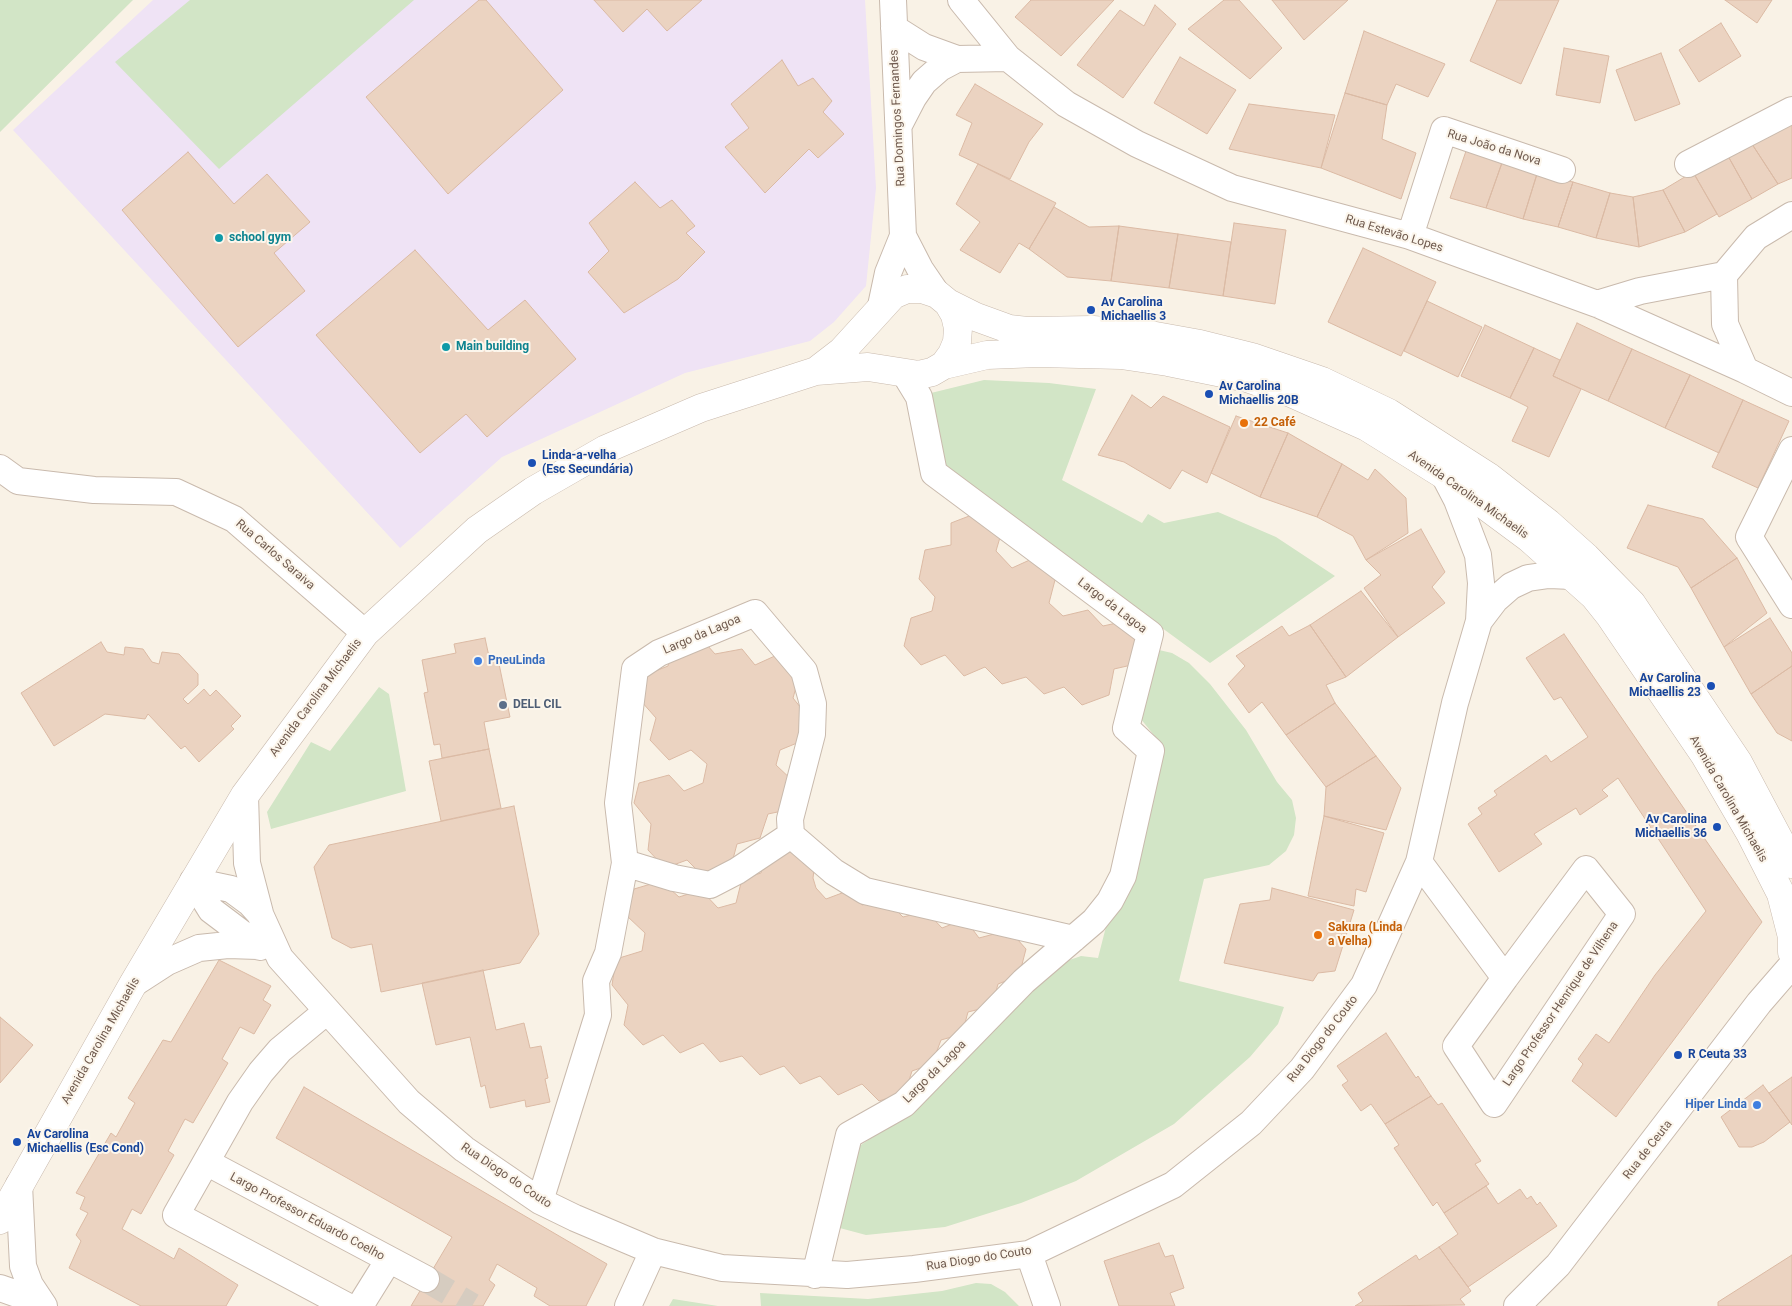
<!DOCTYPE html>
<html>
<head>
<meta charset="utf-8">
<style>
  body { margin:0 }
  canvas { display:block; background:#f9f2e6 }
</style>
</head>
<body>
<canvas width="1792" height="1306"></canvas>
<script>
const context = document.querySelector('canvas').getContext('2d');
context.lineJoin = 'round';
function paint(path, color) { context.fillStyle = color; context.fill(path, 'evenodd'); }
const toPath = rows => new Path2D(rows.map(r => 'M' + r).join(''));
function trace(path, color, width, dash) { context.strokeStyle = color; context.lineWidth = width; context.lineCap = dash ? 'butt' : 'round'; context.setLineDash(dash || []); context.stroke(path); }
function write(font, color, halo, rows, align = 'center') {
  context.font = font + ' Roboto,sans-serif'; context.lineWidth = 4; context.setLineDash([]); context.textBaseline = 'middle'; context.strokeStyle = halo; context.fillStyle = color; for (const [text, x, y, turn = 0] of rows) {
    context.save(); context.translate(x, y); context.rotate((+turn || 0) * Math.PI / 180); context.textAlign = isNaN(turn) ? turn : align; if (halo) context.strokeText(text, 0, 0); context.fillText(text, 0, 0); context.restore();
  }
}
paint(toPath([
  [153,0,865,0,876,188,866,286,834,322,810,341,685,373,502,457,400,548,13,130]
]), '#efe3f5');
paint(toPath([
  [0,0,133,0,0,132],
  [190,0,414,0,219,169,115,62],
  [984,380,1049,383,1096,389,1062,480,1142,523,1148,514,1164,523,1218,512,1276,537,1335,576,1210,663,939,465,931,393],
  [1159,650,1172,653,1189,663,1210,684,1246,730,1277,782,1292,800,1296,818,1294,835,1286,851,1269,865,1204,879,1179,981,1284,1007,1278,1024,1250,1057,1174,1124,1076,1181,1021,1203,945,1227,866,1235,836,1227,855,1149,914,1109,1041,975,1061,963,1081,956,1098,958,1109,915,1162,745,1140,718],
  [379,687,389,694,406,791,271,829,267,812,311,742,330,751],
  [976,1283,991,1284,1005,1292,1019,1306,761,1306,760,1293,868,1299,942,1291],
  [673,1299,718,1306,669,1306]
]), '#d2e5c6');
const building = toPath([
  [479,0,486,0,563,90,448,194,366,97,479,0],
  [594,0,702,0,667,31,647,9,623,32,594,0],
  [1031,0,1114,0,1061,56,1015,17,1031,0],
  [1224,0,1239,0,1282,48,1250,79,1188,29,1224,0],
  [1272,0,1348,0,1304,40,1272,0],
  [1497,0,1559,0,1521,84,1470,61,1497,0],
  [1725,0,1772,0,1757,23,1725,0],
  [1155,5,1176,24,1123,98,1077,65,1120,10,1144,26,1155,5],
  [1721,23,1741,56,1699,82,1679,50,1721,23],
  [1364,31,1445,64,1428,97,1396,84,1387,105,1345,93,1364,31],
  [1564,48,1609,56,1600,103,1556,95,1564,48],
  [1661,53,1680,104,1635,121,1616,70,1661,53],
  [1180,57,1236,90,1207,134,1154,103,1180,57],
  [782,60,798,86,813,78,832,101,823,112,844,134,818,158,809,149,765,193,725,147,749,128,731,104,782,60],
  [975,84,1043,124,1029,142,1010,179,959,155,972,123,956,115,975,84],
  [1345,93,1387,105,1382,139,1416,153,1401,199,1321,168,1345,93],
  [1249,104,1335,115,1321,168,1229,149,1249,104],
  [1792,119,1792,178,1778,184,1750,141,1792,119],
  [1750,141,1778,184,1752,199,1728,156,1750,141],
  [1466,151,1503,160,1486,208,1450,198,1466,151],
  [188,152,234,204,267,174,310,222,274,253,305,291,238,347,122,210,188,152],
  [1728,156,1752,199,1719,217,1693,172,1728,156],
  [1503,160,1537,174,1523,219,1486,208,1503,160],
  [978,164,1056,203,1029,249,1019,243,1000,273,960,250,980,222,956,204,978,164],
  [1693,172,1717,214,1685,232,1663,190,1693,172],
  [1537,174,1573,182,1558,227,1523,219,1537,174],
  [635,182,660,208,672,200,695,226,686,233,705,252,678,279,624,313,588,272,609,251,589,223,635,182],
  [1573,182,1610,193,1596,238,1558,227,1573,182],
  [1663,190,1685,232,1639,247,1633,197,1663,190],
  [1610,193,1633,197,1639,247,1596,238,1610,193],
  [1054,207,1089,227,1119,226,1111,281,1067,277,1029,249,1054,207],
  [1234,223,1286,230,1275,304,1223,296,1234,223],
  [1119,226,1178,234,1169,288,1111,281,1119,226],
  [1178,234,1231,242,1223,296,1169,288,1178,234],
  [1363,248,1436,282,1401,356,1328,322,1363,248],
  [415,250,488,330,525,300,576,359,487,437,466,414,420,453,316,335,415,250],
  [1427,301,1482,327,1458,377,1404,351,1427,301],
  [1577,323,1632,349,1608,401,1553,376,1577,323],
  [1485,325,1534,348,1510,398,1461,376,1485,325],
  [1534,348,1560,360,1553,376,1581,389,1549,457,1512,441,1528,407,1510,398,1534,348],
  [1632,349,1690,375,1665,428,1608,401,1632,349],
  [1690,375,1743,400,1719,453,1665,428,1690,375],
  [1132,395,1151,408,1163,396,1230,427,1207,483,1182,470,1170,489,1124,462,1098,455,1132,395],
  [1743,400,1789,421,1758,488,1712,467,1743,400],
  [1236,416,1288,433,1260,497,1211,473,1236,416],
  [1288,433,1342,464,1317,517,1260,497,1288,433],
  [1342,464,1368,480,1375,469,1406,498,1408,533,1366,560,1353,536,1317,517,1342,464],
  [1648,505,1703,519,1737,558,1691,588,1678,567,1627,548,1648,505],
  [977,513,1001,534,996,551,1012,568,1034,558,1055,580,1049,603,1063,616,1088,610,1103,626,1121,622,1142,643,1136,664,1114,669,1109,695,1082,705,1064,687,1044,694,1026,677,1002,684,985,667,964,676,945,655,921,665,904,646,911,618,932,611,935,597,919,579,925,550,951,545,951,523,977,513],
  [1421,529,1445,572,1432,587,1445,603,1398,637,1364,588,1381,575,1366,560,1421,529],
  [1737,558,1767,613,1724,647,1691,588,1737,558],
  [1361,591,1398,637,1346,677,1310,625,1361,591],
  [1770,618,1792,653,1792,666,1751,694,1724,647,1770,618],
  [1310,625,1346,677,1326,685,1335,703,1286,735,1262,702,1249,713,1228,684,1245,666,1236,656,1282,626,1289,636,1310,625],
  [1564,634,1762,922,1616,1117,1572,1081,1583,1064,1578,1059,1596,1034,1609,1043,1655,975,1706,911,1618,778,1602,790,1608,796,1580,815,1576,808,1534,834,1542,844,1499,872,1468,824,1482,814,1478,808,1497,795,1494,791,1546,755,1551,762,1588,737,1561,697,1554,700,1526,658,1564,634],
  [700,637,715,654,742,649,755,665,777,655,799,677,793,698,809,718,802,741,780,750,776,765,794,782,787,810,768,814,760,838,737,844,730,870,705,878,687,860,665,868,648,850,651,824,634,803,639,783,669,775,684,791,703,783,707,764,691,750,669,760,650,740,656,718,641,701,648,674,668,666,672,646,700,637],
  [485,638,490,661,498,659,510,717,484,722,489,749,442,758,440,744,434,745,424,693,428,692,422,660,456,653,454,644,485,638],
  [101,642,107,652,124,655,125,647,143,649,152,662,159,664,162,652,179,654,198,674,198,685,183,699,188,704,204,689,210,696,216,690,241,716,231,726,234,729,199,762,185,746,181,749,148,714,145,719,105,714,54,746,21,693,101,642],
  [1792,666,1792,741,1777,733,1751,694,1792,666],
  [1335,703,1376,756,1326,787,1286,735,1335,703],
  [489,749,501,808,441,821,429,761,489,749],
  [1376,756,1401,788,1386,830,1324,816,1326,787,1376,756],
  [514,806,539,934,520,963,381,992,372,944,351,948,332,938,314,867,329,845,514,806],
  [1324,816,1384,833,1366,892,1356,889,1354,906,1308,896,1324,816],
  [794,841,815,862,813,878,816,888,826,899,850,890,862,905,884,898,903,917,926,911,942,928,965,919,979,938,1009,930,1026,949,1019,976,998,984,992,1006,968,1012,962,1034,941,1040,932,1064,912,1071,905,1093,879,1101,862,1084,838,1095,820,1076,800,1084,784,1066,760,1075,742,1056,720,1062,703,1043,680,1053,663,1035,643,1045,624,1025,628,1005,612,985,616,959,642,951,645,933,627,916,634,889,661,881,679,897,701,890,718,908,736,903,742,879,761,873,767,849,794,841],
  [1272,888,1354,910,1335,971,1318,973,1313,981,1224,963,1240,904,1270,900,1272,888],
  [219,960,271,986,263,1000,271,1005,254,1034,240,1027,222,1059,228,1063,193,1123,185,1119,168,1151,174,1155,141,1214,132,1209,122,1229,174,1259,179,1248,238,1285,226,1306,141,1306,69,1268,81,1241,76,1235,88,1213,80,1209,85,1197,76,1193,111,1133,116,1137,135,1103,128,1098,163,1040,171,1042,219,960],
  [483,970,496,1030,524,1023,530,1048,541,1046,548,1078,545,1079,550,1102,526,1107,525,1100,490,1108,485,1085,481,1087,470,1037,436,1045,422,983,483,970],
  [0,1017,33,1045,0,1083,0,1017],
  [1386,1033,1416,1078,1418,1076,1431,1096,1385,1124,1371,1104,1361,1111,1342,1085,1348,1081,1337,1066,1386,1033],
  [1792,1077,1792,1125,1769,1093,1792,1077],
  [1763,1085,1790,1122,1764,1142,1752,1147,1739,1147,1721,1117,1763,1085],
  [304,1087,607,1264,586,1306,550,1306,534,1296,537,1288,497,1264,489,1280,495,1285,483,1306,411,1306,452,1237,276,1138,304,1087],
  [1431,1096,1438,1105,1442,1103,1481,1161,1475,1164,1489,1184,1444,1213,1437,1202,1433,1206,1394,1148,1399,1145,1385,1124,1431,1096],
  [1486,1186,1498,1204,1520,1189,1527,1199,1531,1196,1537,1205,1540,1202,1557,1226,1468,1287,1439,1247,1458,1234,1444,1213,1486,1186],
  [1159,1243,1165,1257,1173,1255,1184,1288,1170,1293,1175,1306,1119,1306,1104,1261,1159,1243],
  [1439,1247,1471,1291,1460,1299,1465,1305,1355,1306,1363,1301,1358,1293,1416,1255,1419,1260,1439,1247],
  [1792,1255,1792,1306,1718,1306,1718,1302,1792,1255]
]);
paint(building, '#ebd3c1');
trace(building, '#dbbaa4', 1);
trace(toPath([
  [426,1279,472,1306]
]), '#d6ccc0', 26, [26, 13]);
const minor = toPath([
  [961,0,1008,58,1066,104,1137,144,1232,188,1410,236,1597,304,1745,370,1792,393],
  [894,28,924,47,957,59],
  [899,125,913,98,924,82,940,68,957,59,1008,58],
  [1688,164,1792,110],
  [903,236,920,269,937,294],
  [1410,236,1444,130,1562,170],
  [1597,304,1640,291,1724,275],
  [881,306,888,273,903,236,893,0],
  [1745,370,1725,324,1724,275,1756,237,1792,215],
  [1792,450,1749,537,1792,605],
  [0,468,18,481,94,490,176,492,234,519,365,633],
  [755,613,804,671,813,704,812,734,790,819,791,835,737,871,710,885,674,878,625,863,618,803,635,669,659,653,755,613],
  [1479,621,1495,600,1511,586,1528,578,1549,575,1572,576],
  [245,795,247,863,260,913],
  [791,835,834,872,865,891,1073,939],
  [1419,862,1505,978,1586,869,1622,914,1494,1104,1456,1046,1505,978],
  [193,881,231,889,250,903,260,914,280,958,409,1102,464,1149,540,1201,575,1218,653,1251,722,1268,847,1275,914,1269,1029,1254,1173,1185,1251,1123,1302,1069,1364,985,1419,862,1455,703,1479,621,1481,583,1478,555,1457,500,1444,475],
  [193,881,211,910,260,947],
  [133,984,167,962,199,948,228,945,258,946],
  [327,1011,280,1050,261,1072,240,1102,176,1215,347,1306],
  [206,1162,426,1279],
  [19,1185,23,1266,30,1285,44,1306],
  [540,1201,598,1015,596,981,608,953,625,863],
  [1029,1254,1047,1306],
  [815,1275,849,1135,904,1104,1024,981,1094,921,1110,901,1123,876,1151,751,1126,728,1150,634,934,473,919,397,905,374],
  [0,1288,20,1295,37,1306],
  [360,1306,388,1261],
  [628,1306,653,1251],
  [1517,1306,1558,1265,1759,1003,1792,965]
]);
const tertiary = toPath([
  [944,365,952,354,957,342,958,328,955,315,948,303],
  [816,371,842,351,893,295,907,289,922,289,937,294,948,303,976,317,1009,329,1027,331,1093,330,1150,335,1200,344,1252,357,1322,381,1389,413,1489,477,1548,523,1586,557,1632,604,1738,762,1792,864],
  [0,1220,133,984,245,795,365,633,477,530,533,491,606,449,701,408,816,371,868,367,919,375,932,372,944,365,987,355,1038,353,1121,355,1168,362,1247,378,1291,393,1367,427,1444,475,1529,538,1594,596,1610,616,1704,754,1750,833,1781,894,1792,937,1792,952]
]);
trace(minor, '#c9baad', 28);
trace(tertiary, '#c9baad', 29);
trace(minor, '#fff', 26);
trace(tertiary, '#fff', 28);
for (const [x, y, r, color] of [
  [219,238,5,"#0f9aa8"],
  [1091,310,5,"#1a4fb4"],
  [446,347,5,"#0f9aa8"],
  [1209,394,5,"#1a4fb4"],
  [1244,423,5,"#e8710a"],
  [532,463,5,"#1a4fb4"],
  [478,661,5,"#3f7fe0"],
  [1711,686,5,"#1a4fb4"],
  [503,705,5,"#5c6f8a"],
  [1717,827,5,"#1a4fb4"],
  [1318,935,5,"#e8710a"],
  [1678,1055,5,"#1a4fb4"],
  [1757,1105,5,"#3f7fe0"],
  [17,1142,5,"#1a4fb4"]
]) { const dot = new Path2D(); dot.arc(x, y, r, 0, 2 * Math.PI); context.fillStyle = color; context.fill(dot); trace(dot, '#fcf6ec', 2); }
write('12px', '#6f5a4e', '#fcf6ec', [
  ["Rua Domingos Fernandes",898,118,-93],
  ["Rua João da Nova",1494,148,17],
  ["Rua Estevão Lopes",1394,234,17],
  ["Avenida Carolina Michaelis",1468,495,35],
  ["Rua Carlos Saraiva",275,555,41],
  ["Largo da Lagoa",1112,606,37],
  ["Largo da Lagoa",702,635,-23],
  ["Avenida Carolina Michaelis",316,698,-53],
  ["Avenida Carolina Michaelis",1728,799,60],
  ["Largo Professor Henrique de Vilhena",1561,1004,-56],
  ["Rua Diogo do Couto",1323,1039,-52],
  ["Avenida Carolina Michaelis",101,1041,-60],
  ["Largo da Lagoa",935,1072,-45],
  ["Rua de Ceuta",1648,1150,-52],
  ["Rua Diogo do Couto",506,1176,34],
  ["Largo Professor Eduardo Coelho",307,1217,28],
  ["Rua Diogo do Couto",979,1259,-9]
]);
write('bold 12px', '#0d838f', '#fcf6ec', [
  ["school gym",229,238],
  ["Main building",456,347]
], 'left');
write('bold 12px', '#164399', '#fcf6ec', [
  ["Av Carolina",1101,303],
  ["Michaellis 3",1101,317],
  ["Av Carolina",1219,387],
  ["Michaellis 20B",1219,401],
  ["Linda-a-velha",542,456],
  ["(Esc Secundária)",542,470],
  ["Av Carolina",1701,679,"right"],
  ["Michaellis 23",1701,693,"right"],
  ["Av Carolina",1707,820,"right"],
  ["Michaellis 36",1707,834,"right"],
  ["R Ceuta 33",1688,1055],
  ["Av Carolina",27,1135],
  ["Michaellis (Esc Cond)",27,1149]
], 'left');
write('bold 12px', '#c56008', '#fcf6ec', [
  ["22 Café",1254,423],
  ["Sakura (Linda",1328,928],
  ["a Velha)",1328,942]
], 'left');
write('bold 12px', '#366cbe', '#fcf6ec', [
  ["PneuLinda",488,661],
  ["Hiper Linda",1747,1105,"right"]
], 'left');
write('bold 12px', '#4e5e75', '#fcf6ec', [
  ["DELL CIL",513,705]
], 'left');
</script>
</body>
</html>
